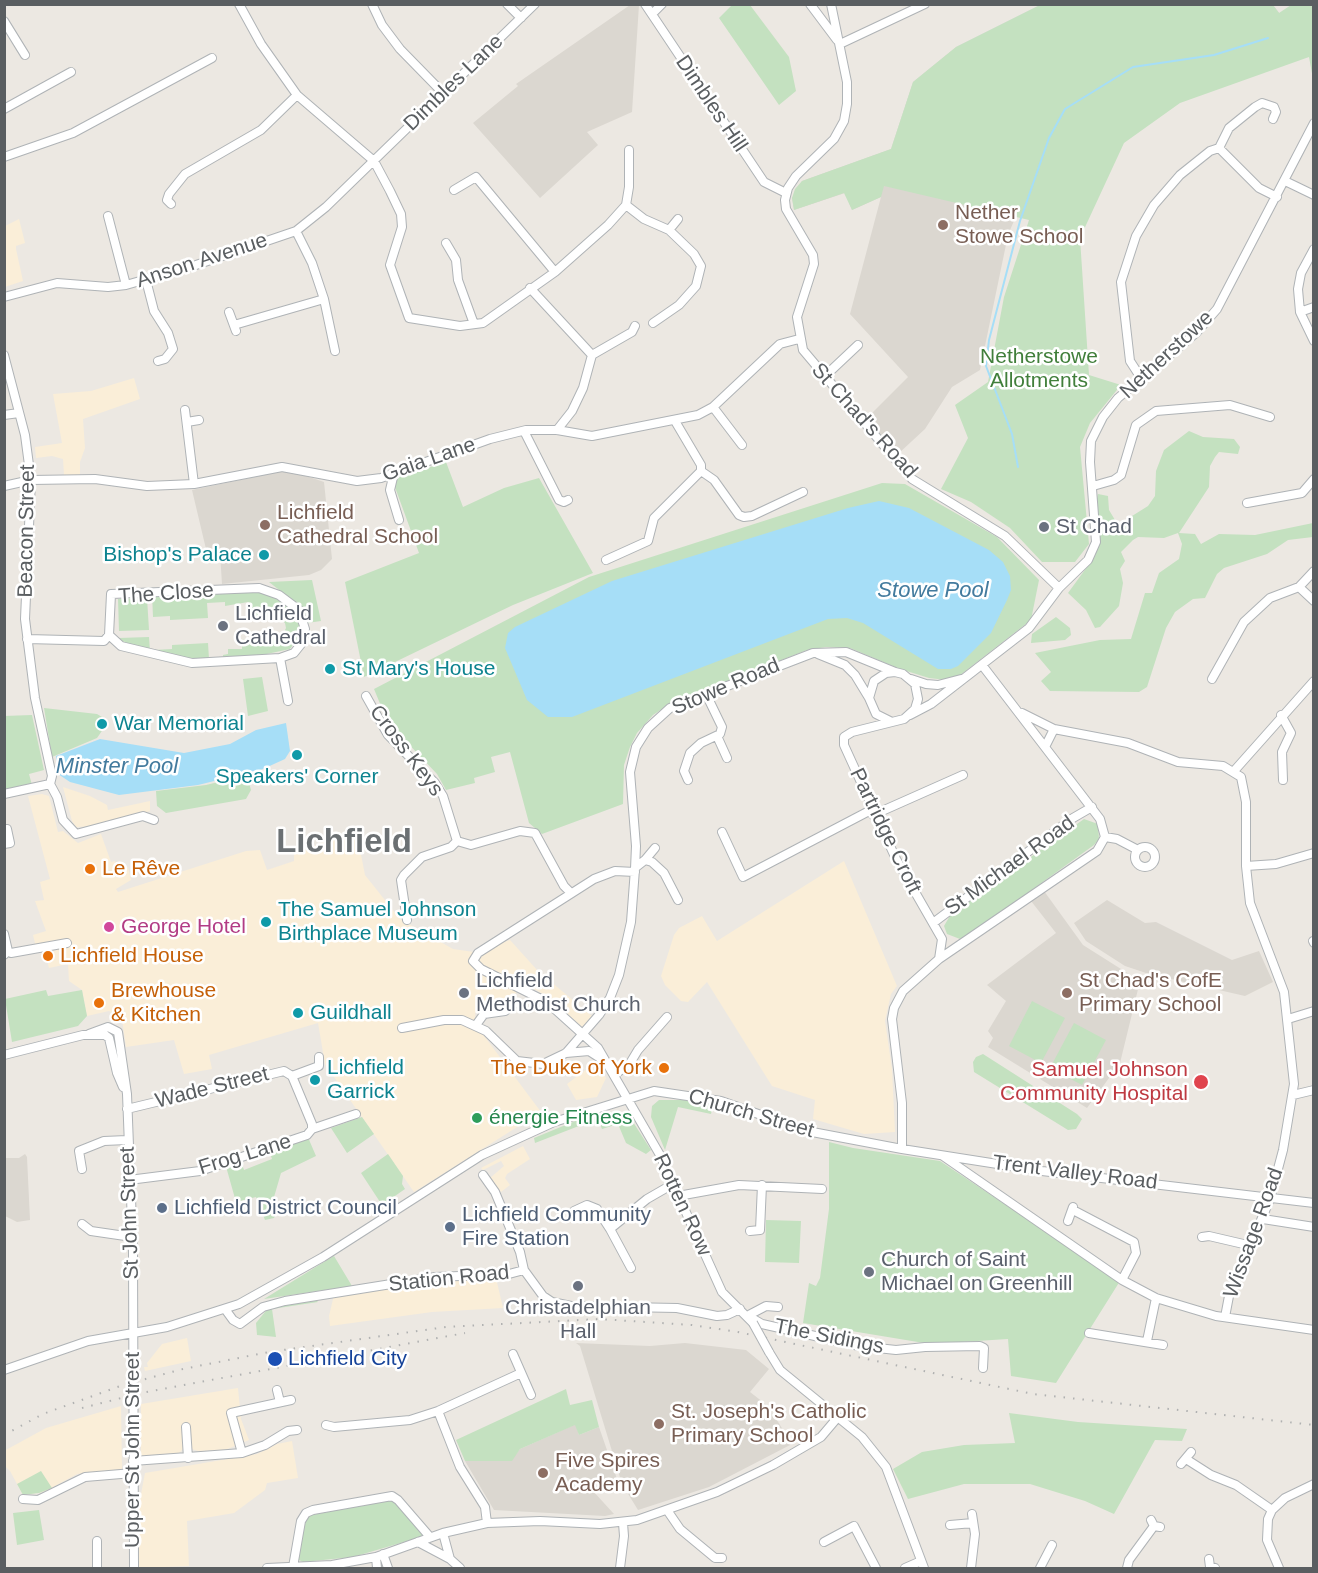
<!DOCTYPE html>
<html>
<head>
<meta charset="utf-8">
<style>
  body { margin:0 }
  #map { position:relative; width:1318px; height:1573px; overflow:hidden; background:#ece8e2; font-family:Helvetica,sans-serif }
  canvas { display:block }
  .frame { position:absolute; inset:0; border:6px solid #5a5e61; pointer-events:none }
</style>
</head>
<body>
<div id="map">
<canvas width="1318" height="1573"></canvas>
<div class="frame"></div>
</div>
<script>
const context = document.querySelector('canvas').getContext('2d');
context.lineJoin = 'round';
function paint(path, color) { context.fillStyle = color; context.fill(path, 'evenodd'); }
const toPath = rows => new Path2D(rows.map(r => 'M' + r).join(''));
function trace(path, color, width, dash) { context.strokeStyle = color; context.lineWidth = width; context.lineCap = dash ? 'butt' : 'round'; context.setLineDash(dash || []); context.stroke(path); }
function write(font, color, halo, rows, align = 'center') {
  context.font = font + ' Helvetica,sans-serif'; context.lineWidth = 5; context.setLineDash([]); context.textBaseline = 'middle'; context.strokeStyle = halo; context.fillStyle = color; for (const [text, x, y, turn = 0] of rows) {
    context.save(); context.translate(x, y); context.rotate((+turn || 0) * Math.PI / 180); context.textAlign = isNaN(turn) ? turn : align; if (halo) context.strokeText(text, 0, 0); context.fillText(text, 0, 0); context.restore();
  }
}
paint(toPath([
  [19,219,25,243,16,246,16,249,23,281,5,287,5,226],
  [134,378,140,399,83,419,85,448,80,462,80,475,64,475,63,459,52,456,36,458,35,447,62,443,53,394,91,391],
  [63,787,90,796,107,805,108,810,150,801,150,811,97,826,76,827,72,821],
  [42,794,49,796,58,832,63,831,78,843,101,834,111,862,115,861,119,871,128,867,131,880,116,889,118,892,246,851,260,850,267,870,294,861,294,854,356,829,365,875,400,919,453,949,474,952,510,940,538,971,592,1016,582,1027,550,998,524,983,507,1004,475,1013,476,1025,541,1112,414,1192,325,1064,318,1023,209,1055,212,1069,184,1074,174,1040,126,1047,122,1020,109,1011,87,1016,82,990,69,981,68,964,49,968,45,952,38,953,36,947,33,935,46,931,35,901,44,900,40,882,50,879,28,796],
  [844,861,897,986,891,994,885,1021,892,1069,895,1132,864,1134,813,1119,815,1100,772,1086,707,982,688,1002,681,1001,665,985,661,976,674,935,679,928,702,916,717,941],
  [596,1062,606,1078,597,1097,576,1100,567,1084],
  [523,1146,530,1159,507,1174,505,1178,510,1185,501,1192,490,1178,504,1166,501,1161,483,1170,481,1168],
  [496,1278,503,1308,432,1312,330,1326,329,1316,334,1295,454,1280],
  [187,1338,191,1361,145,1371,144,1367,148,1367,147,1363,162,1344],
  [238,1388,241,1419,249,1440,225,1450,198,1451,185,1447,179,1453,141,1456,141,1404],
  [121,1406,122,1469,77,1474,44,1492,23,1495,10,1471,5,1466,4,1451,46,1428],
  [292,1441,298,1478,267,1483,265,1490,234,1513,187,1521,189,1566,139,1568,138,1510,145,1473,257,1454,277,1444]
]), '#faeed8');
paint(toPath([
  [630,5,639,5,632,112,587,132,598,145,540,198,473,123,518,86,516,84],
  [1040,5,1273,5,1287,23,1016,216,1008,235,980,370,952,387,925,429,898,454,867,418,908,377,850,314,881,197,852,210,845,193,794,210,792,198,802,181,891,149,913,82,956,47],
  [288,470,324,482,332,559,321,570,309,575,222,584,220,553,206,549,192,490],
  [1044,891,1083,945,1140,981,1120,1063,1087,1108,988,1047,993,1038,988,1031,1006,1001,987,985,1056,933,1031,901],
  [1107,900,1145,923,1156,922,1232,960,1259,951,1273,982,1245,996,1149,974,1125,966,1086,941,1074,923],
  [25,1154,27,1157,30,1220,17,1222,5,1216,5,1158,19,1158],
  [576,1343,650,1346,685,1343,746,1350,769,1369,750,1392,768,1406,792,1444,709,1487,638,1510,622,1484,580,1346],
  [576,1424,579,1435,599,1427,617,1479,593,1491,614,1514,605,1516,494,1510,465,1461,513,1457,520,1449]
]), '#dbd7d0');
paint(toPath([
  [733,4,750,5,789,57,796,91,779,105,719,18],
  [1273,5,1279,13,1291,5,1313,5,1313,79,1309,57,1180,103,1124,143,1080,238,1089,375,1121,385,1090,423,1080,447,1089,544,1075,562,1042,562,1010,528,971,502,941,489,968,438,955,405,988,382,1004,297,1029,220,884,186,881,197,852,210,844,193,794,210,792,198,795,189,802,181,891,149,913,82,956,47,1040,5],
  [1189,431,1203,437,1234,439,1240,447,1238,454,1219,452,1215,457,1210,466,1209,487,1179,533,1195,534,1201,544,1219,534,1255,535,1313,523,1313,537,1288,540,1267,554,1224,568,1217,574,1205,598,1193,599,1175,612,1166,628,1147,687,1139,692,1050,691,1041,681,1051,672,1035,653,1100,640,1131,639,1145,593,1152,593,1159,573,1179,559,1182,544,1178,533,1164,538,1138,537,1133,540,1121,552,1125,561,1120,569,1123,583,1119,606,1100,627,1095,628,1086,610,1068,593,1095,556,1100,535,1096,503,1098,494,1108,496,1109,510,1115,520,1128,525,1132,516,1148,506,1155,496,1156,471,1164,450],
  [446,462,463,507,504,488,539,478,593,573,513,605,364,677,345,582,419,553,392,479],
  [882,483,905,484,997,537,1039,580,1031,620,959,676,946,680,929,678,900,669,850,648,826,647,807,650,671,703,653,715,637,733,630,747,624,765,623,804,542,834,529,823,510,752,491,757,495,772,474,778,475,783,446,790,437,774,400,735,381,706,374,689,589,577],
  [312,580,321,621,307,623,297,604,269,582],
  [259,591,278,597,296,612,301,622,301,634,290,649,262,655,223,659,223,655,228,654,228,649,242,649,242,640,282,636,286,628,285,623,281,620,268,621,267,615,249,616,252,605,248,602,225,606,225,602,207,603,208,618,170,620,170,616,153,617,152,594],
  [147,598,149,630,119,631,118,599],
  [1056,617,1070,628,1071,635,1065,640,1031,643,1032,634],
  [149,637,150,651,119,640,119,638],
  [208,643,209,659,180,658,154,652,154,650,172,649,172,645],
  [262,677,268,711,248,716,243,679],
  [44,708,97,714,102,717,106,725,97,738,52,757],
  [32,715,44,770,29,774,32,785,5,790,4,716],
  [247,775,251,790,246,799,166,813,157,806,156,791,206,785],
  [1084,819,1098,824,1099,839,1094,845,968,936,960,939,947,934,944,926,951,914],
  [46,990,48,996,82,990,87,1016,78,1026,12,1042,5,999],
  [1032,1001,1065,1018,1041,1063,1009,1046],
  [1074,1023,1106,1040,1082,1085,1050,1068],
  [983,1054,1077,1114,1082,1119,1076,1129,1068,1130,974,1072,973,1062,976,1057],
  [659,1100,691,1100,713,1105,711,1114,678,1107,665,1150,651,1117,652,1106],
  [609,1112,622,1114,633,1122,651,1150,646,1154,626,1143,618,1124,602,1129,600,1124,584,1124,535,1143,534,1138,585,1117],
  [362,1117,374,1134,347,1153,331,1128],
  [307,1135,316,1156,281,1173,272,1204,276,1214,274,1218,265,1220,256,1197,236,1202,225,1163,240,1159,244,1170,272,1159,268,1148],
  [829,1142,853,1148,940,1161,1120,1281,1056,1383,1011,1376,1008,1339,930,1344,803,1323,809,1283,816,1286,820,1278,829,1209],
  [388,1154,403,1176,402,1184,405,1189,382,1205,361,1173],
  [766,1220,801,1221,799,1263,765,1262],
  [334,1256,352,1286,264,1299,319,1265],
  [316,1300,318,1302,272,1309,276,1337,257,1335,256,1323,269,1307],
  [566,1389,570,1405,592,1400,599,1427,579,1435,575,1425,520,1449,512,1461,465,1461,456,1440],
  [1009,1413,1078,1422,1187,1429,1182,1441,1155,1440,1114,1514,1085,1501,1030,1484,964,1484,908,1499,893,1469,922,1452,964,1445,1015,1443],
  [41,1471,52,1488,39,1493,23,1495,17,1484],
  [393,1499,423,1533,421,1537,353,1557,303,1562,297,1559,307,1516],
  [39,1510,44,1540,17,1545,13,1513]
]), '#c4e1c0');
paint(toPath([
  [879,501,909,508,989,550,1003,562,1010,576,1011,590,1007,600,991,633,958,666,951,669,938,669,863,623,847,618,828,619,572,717,548,717,527,700,505,648,508,633,515,627,612,581,848,508],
  [286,723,290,751,285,759,263,769,198,785,119,795,70,782,58,774,56,756,100,739,184,753,230,744,256,730]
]), '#a6def7');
trace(toPath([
  [1018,467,1012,434,986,366,989,340,1020,221,1049,138,1065,109,1133,67,1214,55,1268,38]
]), '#a6def7', 2);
const minor = toPath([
  [239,4,261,44,297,95,374,161,390,191,401,214,402,227,390,265,409,318,460,326,483,323,555,272,608,225,626,205,629,187,629,150],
  [372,4,382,25,400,49,444,94],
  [507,4,521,18],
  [645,4,764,182,786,193],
  [810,4,837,40],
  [831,4,847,82,847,104,844,121,834,139,796,176,788,188,785,200,786,209,813,255,814,264,797,317,803,350,912,479,1005,536,1059,588],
  [652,14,662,4],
  [4,21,25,55],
  [840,44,925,4],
  [4,109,71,72],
  [1219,148,1229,128,1255,107,1262,103,1274,107,1276,112,1273,119],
  [4,157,73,133,212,58],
  [1285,181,1314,195],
  [454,190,476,177,555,272],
  [171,204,167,200,169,194,185,174,261,130,297,95],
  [626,205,644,219,669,230,694,254,701,266,696,286,679,305,653,323],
  [108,216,126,285],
  [669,230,678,219],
  [296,231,312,263,324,299,335,351],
  [446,243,456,260,458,280,474,324],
  [1314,249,1301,273,1298,289,1300,312,1314,341],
  [146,280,154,311,168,333,173,349,165,359,158,361],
  [530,288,592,355,583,388,572,411,557,430],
  [4,297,57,283,108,287,126,285,196,265,296,231,326,207,535,4],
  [229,312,236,331],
  [1300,312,1314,307],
  [234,325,324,299],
  [4,355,25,435,31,480,25,619,35,698,52,776,50,784,57,797,63,820,76,834,143,816,154,820],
  [592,355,632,332,635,326],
  [824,377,858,345],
  [1141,378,1130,361,1121,282,1136,236,1154,205,1180,175,1210,151,1219,148,1259,188,1277,197],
  [713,407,742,445],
  [185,410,194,484],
  [4,415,19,413],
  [187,422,199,420],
  [524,431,559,500,564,502,568,500],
  [701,471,714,480,739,515,744,517,752,516,803,492],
  [394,473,390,490,399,520],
  [4,486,31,480,95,479,147,486,194,484,282,467,357,481,381,478,490,439,526,430,557,430,592,436,698,415,713,407,780,344,799,339],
  [1093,486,1114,480,1121,475,1136,425,1156,411,1230,405,1270,417],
  [1247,503,1302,493,1314,479],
  [606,560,648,541,654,518,701,471,701,465,675,421],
  [1299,587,1314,571],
  [259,588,279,595,299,610,305,629,302,643,294,653,280,658,192,663,121,646,109,635,111,594,259,588],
  [27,639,104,641,109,635],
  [818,654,845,665,855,675,869,698],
  [280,658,288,701],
  [911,679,926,684,938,685,961,679],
  [1212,679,1244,622,1270,598,1299,587,1314,601],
  [366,696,388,735,435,783,443,796,457,841,471,845,520,831,535,833,564,886,571,893],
  [1022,713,1054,729,1128,743,1178,762,1223,766,1241,777,1246,802,1246,866,1250,903,1284,992,1294,1084,1283,1150,1270,1199,1229,1296,1225,1317],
  [910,715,931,704,1029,628,1059,588,1088,560,1096,542,1090,462,1091,441,1103,417,1118,398,1196,333,1217,309,1314,123],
  [1281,715,1291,733,1282,752,1283,780],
  [890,721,876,714,869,698,874,681,886,673,895,672,903,674,915,684,918,699,915,709,904,719,852,732,844,737,844,745,896,859,942,939,939,959,903,991,894,1008,892,1019,902,1103,902,1149],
  [717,736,727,758],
  [1045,747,1054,729],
  [1234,771,1314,681],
  [688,780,684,771,690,753,701,743,720,734,722,727,706,694],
  [4,794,50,784],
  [873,815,963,775],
  [722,832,743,877,871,810],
  [1105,837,1117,839,1138,850],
  [4,844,10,843,7,829],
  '1135 857a10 10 0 1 1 20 0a10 10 0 1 1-20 0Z',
  [645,860,655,848],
  [1246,866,1276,864,1314,853],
  [636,867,645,860,652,862,664,873,678,900],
  [635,872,615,871,594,879,478,953,473,961,481,969,547,1002,598,1048,660,1155,722,1292,753,1323],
  [407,920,401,880,404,875,422,857,451,847,457,841],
  [933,923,1073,818,1092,807],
  [4,934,8,951,4,955],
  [1313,941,1314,943],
  [8,951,11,953,67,943],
  [939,959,1097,851,1105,837,1100,819,982,665],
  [1288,1019,1314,1011],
  [476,1025,484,1014,505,1011,514,1004],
  [402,1028,444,1020,462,1020,486,1031,517,1061,543,1064,566,1053,599,1015,610,998,619,975,631,922,635,869,636,846,630,772,636,747,648,728,670,708,813,653,846,652,895,672],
  [89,1034,108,1027,118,1032,127,1094,133,1250,134,1568],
  [566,1053,589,1051,603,1060],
  [4,1055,83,1035,105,1035,109,1038,117,1073,123,1087],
  [615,1074,629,1065,638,1050,667,1017],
  [292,1076,312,1124,312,1129],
  [292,1076,319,1066,319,1057],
  [1293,1095,1314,1090],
  [127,1109,284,1071,292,1076],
  [943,1156,1122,1280,1156,1298,1216,1316,1314,1330],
  [82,1169,79,1151,104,1141,127,1140],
  [483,1175,495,1192,520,1252,524,1270,543,1296,552,1302,571,1306,677,1308,717,1316,727,1315,740,1309],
  [129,1180,200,1171,307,1135,312,1129,356,1114],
  [678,1196,739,1185,822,1189],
  [1073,1210,1134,1242,1136,1253,1122,1280],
  [574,1211,587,1205,597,1209,610,1229],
  [1263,1219,1314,1227],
  [1068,1221,1073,1207],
  [82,1224,91,1231,132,1237],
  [750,1231,760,1230,762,1185],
  [1202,1237,1209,1236,1252,1246],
  [631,1268,610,1229,647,1199,673,1184],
  [225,1309,233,1320,240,1324,263,1307,285,1301,435,1277,509,1274,524,1270],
  [747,1316,766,1306,778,1307],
  [750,1317,762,1324,859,1346,896,1350,925,1347,980,1346,984,1348,983,1368],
  [1089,1333,1163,1345],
  [1147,1341,1156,1298],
  [769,1352,780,1370,862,1437,886,1467,924,1568],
  [513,1354,531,1395],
  [4,1370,88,1341,167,1327,239,1304,323,1257,482,1155,554,1122,654,1091,721,1101,807,1131,902,1149,1042,1171,1314,1203],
  [277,1390,280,1402],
  [438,1411,460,1467,485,1507,487,1523],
  [326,1425,334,1427,410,1420,438,1411,521,1373],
  [186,1427,188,1458],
  [242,1453,231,1413,291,1400],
  [1186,1459,1211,1475,1236,1485,1272,1510],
  [133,1461,242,1453,265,1445,288,1431,297,1430],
  [1181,1464,1191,1452],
  [23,1499,38,1500,85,1477,133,1473],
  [667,1510,680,1529,715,1558,722,1558],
  [1151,1520,1154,1526,1160,1527],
  [950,1525,973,1523],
  [443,1533,450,1559,460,1568],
  [97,1541,97,1568],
  [418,1542,450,1559],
  [824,1542,854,1526,876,1568],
  [383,1554,388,1568],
  [376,1557,377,1568],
  [1209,1559,1210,1567,1215,1568],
  [293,1567,301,1521,306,1513,313,1510,392,1496,398,1500,430,1537],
  [267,1568,332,1565,376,1557,443,1533,487,1523,540,1521,600,1524,637,1520,717,1492,773,1465,821,1437,838,1417],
  [620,1568,624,1536,623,1523],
  [905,1568,921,1561],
  [971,1568,975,1534,972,1514],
  [1040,1568,1052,1545],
  [1127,1568,1129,1560,1154,1526],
  [1279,1568,1267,1540,1268,1519,1272,1510,1285,1498,1314,1484]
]);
trace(minor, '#afb3b6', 10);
trace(minor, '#fff', 8);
trace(toPath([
  [82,1408,141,1393,465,1333],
  [4,1435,43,1414,123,1385,183,1369,269,1352,446,1327,599,1319,692,1325,738,1332,1033,1394,1314,1425]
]), '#b0b1b1', 2, [1.5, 8]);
const minorBridge = toPath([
  [753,1323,769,1352]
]);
trace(minorBridge, '#afb3b6', 10, []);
trace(minorBridge, '#fff', 8);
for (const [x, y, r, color] of [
  [943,225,6,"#8d6e63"],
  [265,525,6,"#8d6e63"],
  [1044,527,6,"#6b7280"],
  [264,555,6,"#0f9aa8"],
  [223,626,6,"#6b7280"],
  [330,669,6,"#0f9aa8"],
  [102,724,6,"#0f9aa8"],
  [297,755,6,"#0f9aa8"],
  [90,869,6,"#e8710a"],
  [266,922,6,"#0f9aa8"],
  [109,927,6,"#d1479c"],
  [48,956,6,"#e8710a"],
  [464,993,6,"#6b7280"],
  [1067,993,6,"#8d6e63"],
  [99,1003,6,"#e8710a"],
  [298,1013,6,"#0f9aa8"],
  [664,1068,6,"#e8710a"],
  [315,1080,6,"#0f9aa8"],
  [1201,1082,8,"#e0444e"],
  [477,1118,6,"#2e9e5b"],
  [162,1208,6,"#5c6f8a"],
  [450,1227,6,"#5c6f8a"],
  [869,1272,6,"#6b7280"],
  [578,1286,6,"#6b7280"],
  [275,1359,8,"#1a4fb4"],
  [659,1424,6,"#8d6e63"],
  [543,1473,6,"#8d6e63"]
]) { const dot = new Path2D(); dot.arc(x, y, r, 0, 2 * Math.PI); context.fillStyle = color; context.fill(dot); trace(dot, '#fff', 2); }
write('21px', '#5a5e61', '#fff', [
  ["Dimbles Lane",454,83,-44],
  ["Dimbles Hill",711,104,56],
  ["Anson Avenue",202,261,-18],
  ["Netherstowe",1167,355,-43],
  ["St Chad's Road",864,421,48],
  ["Gaia Lane",429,460,-19],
  ["Beacon Street",27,531,-89],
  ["The Close",166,594,-4],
  ["Stowe Road",726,687,-23],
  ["Cross Keys",406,751,53],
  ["Partridge Croft",885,831,64],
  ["St Michael Road",1010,866,-36],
  ["Wade Street",212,1088,-14],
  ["Church Street",751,1114,16],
  ["Frog Lane",245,1155,-17],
  ["Trent Valley Road",1075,1173,7],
  ["Rotten Row",682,1205,65],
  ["St John Street",130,1213,-92],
  ["Wissage Road",1254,1233,-70],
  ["Station Road",449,1279,-6],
  ["The Sidings",829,1337,11],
  ["Upper St John Street",133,1450,-90]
]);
write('21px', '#785e54', '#fff', [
  ["Nether",955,213],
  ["Stowe School",955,237],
  ["Lichfield",277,513],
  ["Cathedral School",277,537],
  ["St Chad's CofE",1079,981],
  ["Primary School",1079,1005],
  ["St. Joseph's Catholic",671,1412],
  ["Primary School",671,1436],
  ["Five Spires",555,1461],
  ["Academy",555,1485]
], 'left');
write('21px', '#417f3b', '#fff', [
  ["Netherstowe",1039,357],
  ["Allotments",1039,381]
]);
write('21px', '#5b616d', '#fff', [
  ["St Chad",1056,527],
  ["Lichfield",235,614],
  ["Cathedral",235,638],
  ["Lichfield",476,981],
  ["Methodist Church",476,1005],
  ["Church of Saint",881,1260],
  ["Michael on Greenhill",881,1284],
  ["Christadelphian",578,1308,"center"],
  ["Hall",578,1332,"center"]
], 'left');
write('21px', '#0d838f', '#fff', [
  ["Bishop's Palace",252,555,"right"],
  ["St Mary's House",342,669],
  ["War Memorial",114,724],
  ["Speakers' Corner",297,777,"center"],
  ["The Samuel Johnson",278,910],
  ["Birthplace Museum",278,934],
  ["Guildhall",310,1013],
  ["Lichfield",327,1068],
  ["Garrick",327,1092]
], 'left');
write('21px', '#c56008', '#fff', [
  ["Le Rêve",102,869],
  ["Lichfield House",60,956],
  ["Brewhouse",111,991],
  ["& Kitchen",111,1015],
  ["The Duke of York",652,1068,"right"]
], 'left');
write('21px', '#b23c85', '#fff', [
  ["George Hotel",121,927]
], 'left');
write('21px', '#be3a42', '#fff', [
  ["Samuel Johnson",1188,1070],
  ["Community Hospital",1188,1094]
], 'right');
write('21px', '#27864d', '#fff', [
  ["énergie Fitness",489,1118]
], 'left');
write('21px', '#4e5e75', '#fff', [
  ["Lichfield District Council",174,1208],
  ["Lichfield Community",462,1215],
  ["Fire Station",462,1239]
], 'left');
write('21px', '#164399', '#fff', [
  ["Lichfield City",288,1359]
], 'left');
write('italic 22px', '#437b9e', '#fff', [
  ["Stowe Pool",933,591],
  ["Minster Pool",117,767]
]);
write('bold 33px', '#6b7073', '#fff', [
  ["Lichfield",344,843]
]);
</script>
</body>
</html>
